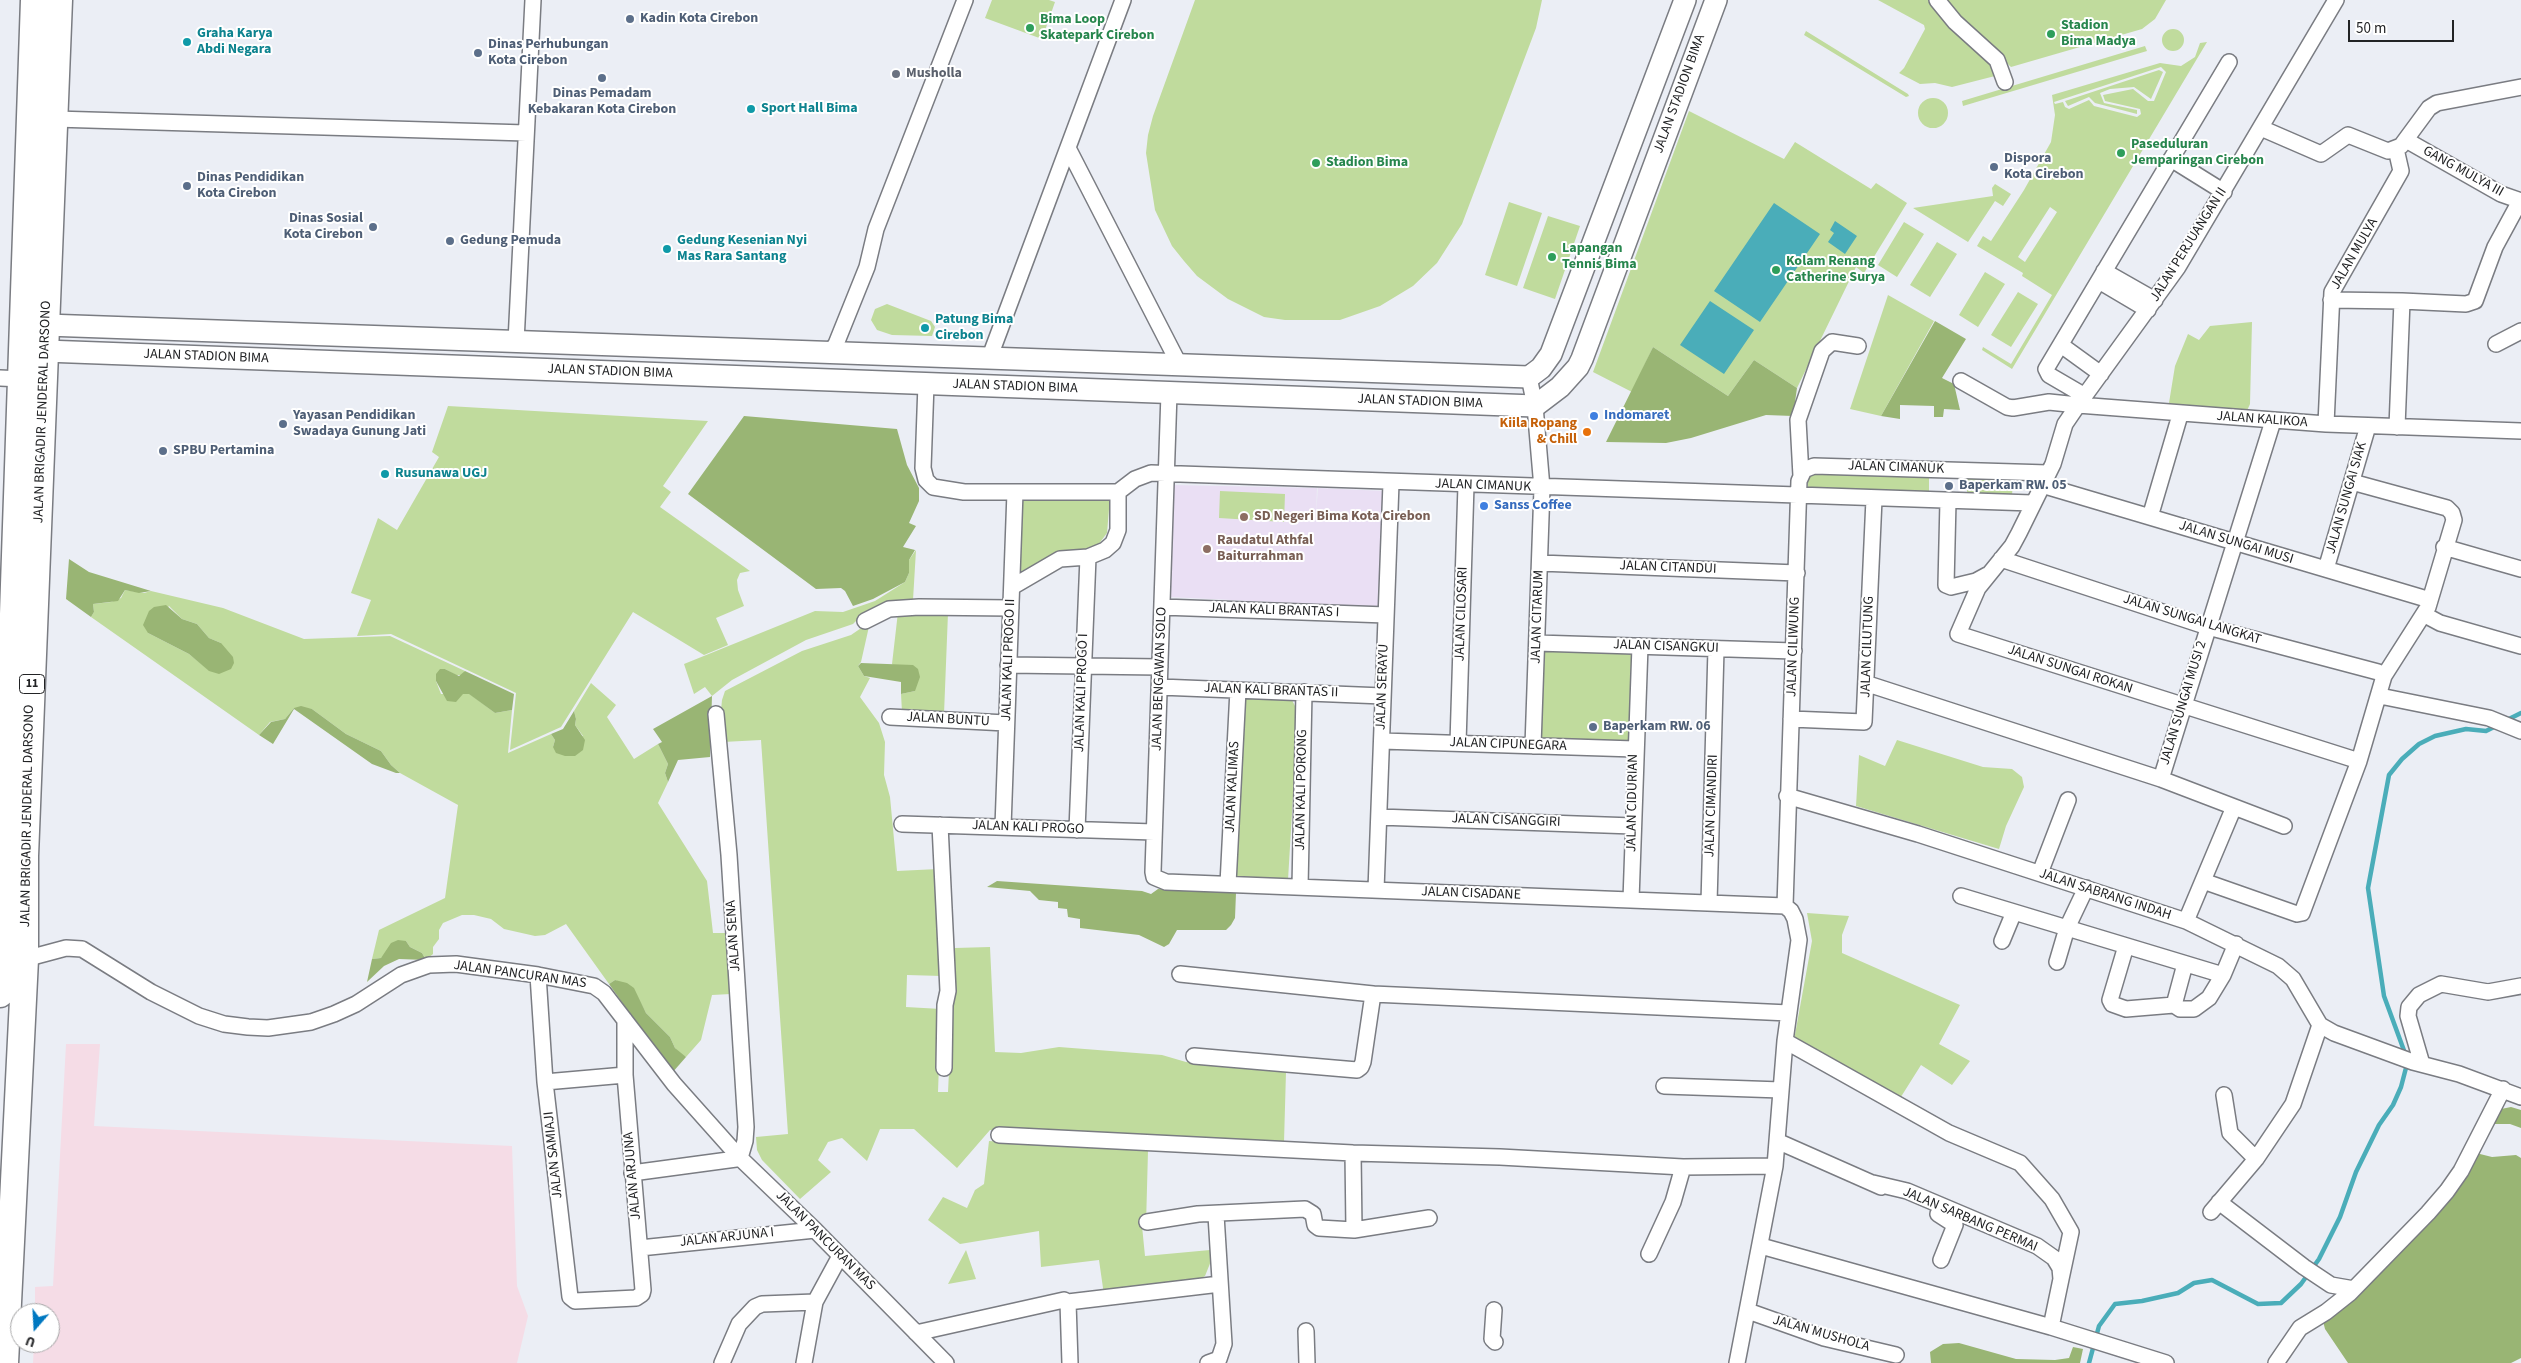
<!DOCTYPE html>
<html>
<head>
<meta charset="utf-8">
<style>
  body { margin:0 }
  #map { position:relative; width:2521px; height:1363px; overflow:hidden; background:#ebeef5; font-family:"Source Sans 3",sans-serif }
  canvas { display:block }
  .north { position:absolute; left:10px; top:1303px; width:50px; height:50px; box-sizing:border-box; background:#fff; border:1px solid #a7a7a8; border-radius:50%; rotate:199deg; font-size:14px; font-weight:700; line-height:20px; text-align:center; color:#222325 }
  .north::after { content:''; display:block; margin:auto; width:18px; height:22px; background:#0078c1; clip-path:polygon(50% 0,100% 100%,50% 72%,0 100%) }
  .scale { position:absolute; left:2348px; top:20px; width:106px; height:22px; box-sizing:border-box; border:2px solid #222325; border-top:0; padding-left:6px; font-size:15px; line-height:18px; white-space:nowrap; color:#222325; -webkit-text-stroke:4px #fff; paint-order:stroke }
</style>
</head>
<body>
<div id="map">
<canvas width="2521" height="1363"></canvas>
<div class="north">U</div>
<div class="scale">50 m</div>
</div>
<script>
const context = document.querySelector('canvas').getContext('2d');
context.lineJoin = 'round';
function paint(path, color) { context.fillStyle = color; context.fill(path, 'evenodd'); }
const toPath = rows => new Path2D(rows.map(r => 'M' + r).join(''));
function trace(path, color, width, dash) { context.strokeStyle = color; context.lineWidth = width; context.lineCap = dash ? 'butt' : 'round'; context.setLineDash(dash || []); context.stroke(path); }
function write(font, color, halo, rows, align = 'center') {
  context.font = font + ' "Source Sans 3",sans-serif'; context.lineWidth = 4; context.setLineDash([]); context.textBaseline = 'middle'; context.strokeStyle = halo; context.fillStyle = color; for (const [text, x, y, turn = 0] of rows) {
    context.save(); context.translate(x, y); context.rotate((+turn || 0) * Math.PI / 180); context.textAlign = isNaN(turn) ? turn : align; if (halo) context.strokeText(text, 0, 0); context.fillText(text, 0, 0); context.restore();
  }
}
paint(toPath([
  [66,1044,100,1044,94,1126,512,1146,517,1286,528,1316,517,1363,33,1363,34,1343,50,1343,50,1313,35,1313,35,1287,53,1286]
]), '#f5dce6');
paint(toPath([
  [1173,485,1317,488,1316,514,1318,488,1384,491,1379,607,1169,597]
]), '#eadff4');
paint(toPath([
  [992,0,1049,0,1055,2,1042,39,985,18],
  [1195,0,1542,0,1536,28,1462,224,1437,263,1413,286,1380,306,1340,320,1285,320,1264,317,1228,299,1197,276,1184,261,1172,246,1155,210,1146,153,1148,135,1153,116],
  [1878,0,1931,0,1993,63,1995,76,1952,87,1935,83,1920,84,1899,73,1904,68,1925,29,1924,25],
  [1945,0,2166,0,2155,19,2142,29,2011,67,1959,18],
  '2162 40a11 11 0 1 1 22 0a11 11 0 1 1-22 0Z',
  [1806,31,1908,94,1909,96,1906,97,1804,35],
  [2207,42,2012,369,1982,350,1983,347,2011,364,2052,295,2022,276,2023,273,1977,246,1983,236,1991,241,2024,190,2051,142,2055,115,2052,95,2160,63,2181,66,2195,57,2200,43],
  [2161,67,2166,72,2154,101,2148,101,2133,89,2103,95,2105,101,2140,109,2141,114,2137,117,2094,106,2089,100,2069,109,2065,107,2063,102,2055,104,2054,102],
  [2050,207,2057,212,2025,262,2018,257],
  [2145,46,2147,51,1963,106,1962,101],
  [2159,70,2163,72,2151,99,2134,87,2110,89,2100,93,2104,103,2137,110,2137,114,2095,103,2089,97,2068,106,2065,101],
  '1918 113a15 15 0 1 1 30 0a15 15 0 1 1-30 0Z',
  [1689,111,1784,159,1795,142,1871,189,1876,183,1907,203,1864,273,1856,267,1797,388,1754,360,1728,396,1653,347,1632,392,1593,372],
  [1995,184,2011,194,2003,206,1995,201,1968,242,1913,208,1993,196,1992,188],
  [1509,202,1542,213,1517,286,1485,275],
  [1548,216,1580,226,1555,299,1523,288],
  [1904,222,1924,234,1897,277,1878,265],
  [1937,242,1957,254,1930,297,1910,285],
  [1985,272,2005,284,1978,327,1959,315],
  [2018,292,2038,304,2011,347,1991,335],
  [1888,295,1934,321,1881,416,1850,409],
  [887,304,931,321,935,327,932,336,892,335,877,330,871,320,875,309],
  [2252,322,2250,404,2246,413,2168,409,2175,366,2188,334,2199,340,2210,326],
  [448,406,708,421,663,486,671,492,660,507,750,571,740,573,737,580,738,590,744,606,716,618,728,645,704,655,633,612,561,727,510,750,516,693,391,634,357,636,371,600,351,593,378,518,397,530,439,457,432,452],
  [1808,473,1929,477,1929,493,1808,489],
  [1967,478,2013,479,2012,496,1967,495],
  [1220,491,1285,494,1284,522,1219,518],
  [1110,497,1107,533,1098,545,1083,552,1059,553,1020,572,1020,502,1023,498],
  [916,550,913,600,886,603,861,616,853,624,806,640,732,680,712,696,705,687,694,694,684,664,815,611,843,612,875,601,905,582,909,573,909,560],
  [125,590,144,593,151,591,223,608,304,639,390,636,465,671,463,675,456,675,445,669,436,681,441,694,470,694,495,713,512,710,508,753,551,734,555,740,553,747,583,736,575,725,576,719,574,711,591,683,616,705,607,717,634,759,658,744,668,764,665,773,668,782,658,803,707,881,713,933,729,933,731,994,712,995,701,1040,686,1057,681,1055,675,1048,670,1037,646,1013,633,988,615,980,609,984,566,924,545,935,535,936,504,929,491,919,474,915,462,915,443,923,439,930,439,939,433,947,433,954,426,960,422,953,410,947,406,941,381,958,372,959,379,930,445,898,458,805,400,773,391,765,381,751,346,734,312,709,294,708,285,719,270,722,259,735,91,617,94,612,93,604,111,602,121,598],
  [169,606,182,619,197,624,209,638,221,643,210,671,189,654,148,633],
  [898,612,948,613,944,714,902,712,901,694,915,691,892,664],
  [870,622,861,662,858,666,864,676,870,678,860,697,879,723,885,742,884,775,890,797,897,871,938,869,942,976,907,975,906,1007,941,1009,938,1092,948,1092,955,948,990,947,995,1052,1021,1053,1059,1047,1162,1055,1186,1062,1286,1072,1284,1142,990,1130,957,1168,914,1129,880,1129,867,1161,842,1138,828,1142,818,1160,831,1172,800,1199,762,1160,757,1150,756,1137,788,1134,761,740,723,742,720,721,722,700,725,691,802,651,851,635],
  [1544,649,1633,652,1630,743,1541,739],
  [1244,695,1291,698,1298,712,1288,880,1236,877],
  [1897,740,1983,767,2012,769,2022,777,2024,787,2006,826,1999,849,1856,806,1859,755,1885,766],
  [1807,913,1849,916,1842,935,1842,953,1960,1005,1939,1044,1970,1061,1952,1085,1921,1065,1899,1100,1794,1040,1812,941],
  [989,1141,1148,1151,1146,1225,1142,1226,1145,1256,1210,1250,1211,1261,1205,1276,1195,1281,1104,1295,1099,1260,1041,1267,1039,1231,960,1244,928,1220,943,1197,967,1208,975,1190,984,1184],
  [966,1250,976,1279,948,1284]
]), '#c0db9d');
paint(toPath([
  [1935,321,1966,339,1942,378,1954,384,1960,410,1944,409,1943,417,1934,417,1934,406,1900,405,1900,419,1881,416],
  [1653,347,1728,396,1754,360,1797,388,1793,416,1766,415,1691,438,1666,443,1606,442],
  [744,416,897,429,907,465,919,488,919,501,909,523,916,526,903,547,915,550,909,560,909,573,905,582,873,599,853,606,845,591,841,588,816,589,688,494],
  [69,559,89,572,151,591,139,593,125,590,118,601,93,604,94,612,91,617,66,599],
  [166,605,182,619,197,624,209,638,221,643,233,657,234,663,231,669,219,674,209,671,189,654,148,633,143,625,149,611,154,607],
  [861,663,913,665,918,669,920,677,915,691,901,694,901,682,864,676,858,666],
  [440,669,445,669,459,676,465,671,514,694,512,710,495,713,469,694,463,694,456,702,447,701,436,681,436,674],
  [712,696,710,757,678,760,668,782,665,773,668,764,658,744,662,742,653,729],
  [301,706,312,709,346,734,381,751,391,765,400,773,396,773,372,764,294,709,273,744,259,735,271,722,285,719,294,708],
  [574,711,576,719,575,725,585,740,583,750,575,756,565,756,556,753,553,747,555,740,551,734,563,729],
  [997,881,1142,891,1151,894,1158,889,1236,893,1235,918,1231,925,1226,930,1177,930,1169,944,1164,947,1139,935,1080,928,1080,919,1068,917,1067,909,1058,908,1058,902,1039,900,1030,891,987,887],
  [398,940,406,941,410,947,422,953,426,960,399,959,384,966,367,982,372,959,381,958,391,943],
  [615,980,627,983,634,988,646,1013,670,1037,675,1048,686,1057,672,1073,609,984],
  [2511,1107,2521,1110,2521,1128,2510,1124,2494,1124,2492,1121,2495,1114,2501,1109],
  [2476,1153,2492,1157,2516,1155,2521,1158,2521,1358,2511,1363,2348,1363,2325,1329,2323,1321],
  [1959,1343,2016,1359,2055,1360,2069,1358,2073,1347,2083,1349,2080,1363,1931,1363,1930,1352,1943,1344]
]), '#99b574');
paint(toPath([
  [1774,203,1820,234,1760,322,1714,291],
  [1835,221,1857,236,1845,254,1828,242,1834,233,1830,230],
  [1710,301,1754,330,1724,374,1680,345]
]), '#4aadb9');
trace(toPath([
  [2507,720,2521,713],
  [2406,1056,2384,996,2368,888,2389,775,2402,759,2419,744,2435,736,2466,729,2486,731,2498,725],
  [2089,1363,2099,1326,2115,1304,2142,1301,2178,1293,2194,1283,2212,1280,2258,1304,2281,1303,2301,1284,2319,1259,2340,1217,2356,1172,2379,1125,2393,1105,2401,1087,2407,1064]
]), '#4aadb9', 4.5);
const street = toPath([
  [1937,0,1955,22,1997,60,2005,82],
  [55,119,526,133],
  [2261,128,2321,154,2348,135,2388,151,2401,146,2429,108,2437,103,2521,87],
  [2406,140,2501,194,2521,201],
  [1068,148,1180,366],
  [2171,159,2224,192],
  [2104,271,2155,300],
  [2099,281,2148,310],
  [2331,300,2402,301],
  [516,342,533,0],
  [2496,344,2521,331],
  [2061,345,2101,374],
  [829,354,836,344,867,267,876,229,965,0],
  [989,359,1123,0],
  [1529,377,1535,406,1542,488,1533,746],
  [0,378,22,379],
  [1961,381,2007,407,2013,408,2049,402,2078,405,2178,267,2336,0],
  [926,384,923,468,926,480,933,487,964,492,1118,492],
  [1169,393,1153,872,1154,877,1166,882,1785,906],
  [2085,396,2049,375,2046,369,2229,62],
  [2326,424,2332,292,2401,171,2396,149],
  [2397,427,2402,301,2466,304,2475,301,2495,247,2520,201],
  [1801,476,1798,420,1822,351,1832,342,1858,346],
  [2042,485,2430,600],
  [1948,501,1946,585,1951,587,1976,581,1987,575],
  [2150,517,2180,415],
  [2444,547,2521,569],
  [2001,559,2208,627,2378,672,2384,676],
  [1540,563,1797,573],
  [2326,569,2368,426],
  [1012,587,1060,559,1088,557,1105,550,1113,543,1118,530,1118,492,1135,479,1151,473,2032,503],
  [1162,607,1386,615],
  [2425,615,2440,623,2521,646],
  [865,621,889,609,919,607,1011,608],
  [1537,643,1794,651],
  [1008,665,1160,667],
  [1868,684,2161,779,2284,826],
  [1160,687,1383,696],
  [2380,696,2489,718,2521,731],
  [890,717,1006,723],
  [1791,719,1864,722,1874,499],
  [1382,741,1635,749],
  [1458,743,1466,485],
  [2359,761,1958,634,1978,588,2012,546,2019,533,2053,464,2065,424,2078,405,2326,424,2521,431],
  [2161,779,2273,421],
  [1787,796,1918,834,2186,921,2278,966,2293,979,2320,1025,2334,1033,2413,1062,2459,1074,2521,1097],
  [1379,817,1633,826],
  [902,824,1154,832],
  [940,825,948,991,945,1005,944,1068],
  [1003,827,1015,492],
  [1077,830,1088,557],
  [2040,873,2068,800],
  [2203,881,2297,914,2302,913,2359,761,2384,676,2428,607,2454,520,2452,513,2447,508,2352,482],
  [1228,884,1238,690],
  [1300,887,1304,692],
  [1376,890,1391,483],
  [1961,896,2223,975],
  [1631,900,1640,646],
  [1709,903,1716,649],
  [1785,906,1799,481,1804,470,1814,466,2048,473],
  [2186,921,2234,807],
  [2002,941,2014,912],
  [2126,946,2110,1000,2112,1004,2126,1009,2174,1005,2180,1009,2194,1009,2209,998,2223,975,2236,944],
  [25,959,66,948,82,949,151,992,199,1016,224,1024,248,1027,268,1028,311,1022,334,1014,356,1004,401,975,429,965,456,964,538,975,594,986,604,993,674,1084,740,1158,815,1230,946,1363],
  [2057,962,2067,928,2086,888],
  [1180,974,1373,994,1789,1013],
  [538,975,545,1082,570,1297,575,1301,636,1298,642,1294,643,1290,625,1075,625,1020],
  [2174,1005,2185,964],
  [1785,1041,1949,1133,2020,1163,2052,1199,2071,1232,2061,1279],
  [1194,1056,1357,1070,1361,1067,1363,1062,1373,994],
  [2422,1064,2408,1016,2409,1007,2419,995,2441,984,2488,992,2521,986],
  [545,1082,625,1075],
  [1664,1086,1781,1090],
  [2224,1095,2230,1133,2256,1159],
  [999,1135,1353,1153,1500,1157,1683,1167],
  [1777,1141,1881,1187],
  [632,1173,736,1159,740,1158,745,1141,746,1127,729,855,716,714],
  [1873,1183,1907,1191,2037,1246,2054,1258,2060,1268,2061,1279,2051,1327],
  [2219,1202,2304,1267,2331,1285,2354,1289],
  [2211,1212,2256,1159,2293,1104,2320,1025],
  [1938,1214,1955,1225,1941,1260],
  [1147,1222,1198,1214,1305,1209,1313,1214,1315,1225,1319,1228,1354,1230,1353,1153],
  [1354,1230,1429,1218],
  [1761,1246,2051,1327,2166,1363],
  [640,1248,815,1230],
  [1649,1254,1673,1202,1683,1167,1775,1166],
  [1068,1302,1220,1284],
  [1494,1310,1492,1339,1495,1342],
  [1748,1311,1824,1338,1896,1355],
  [1306,1331,1307,1363],
  [916,1333,1064,1300,1068,1302,1070,1363],
  [722,1363,739,1324,755,1307,762,1304,815,1302],
  [804,1363,815,1302,840,1256],
  [1208,1363,1219,1359,1224,1344,1216,1215],
  [1737,1363,1775,1166,1785,1041,1799,940,1795,919,1791,911,1785,906],
  [2276,1363,2300,1328,2326,1312,2350,1293,2428,1213,2447,1191,2461,1171,2503,1089]
]);
const secondary = toPath([
  [46,325,1529,377,1541,368,1551,354,1685,0],
  [45,351,1535,406,1560,387,1578,367,1582,359,1716,0]
]);
const highway = toPath([
  [0,994,34,0],
  [5,1363,25,959,25,856,59,0]
]);
trace(street, '#7a7c82', 18);
trace(secondary, '#7a7c82', 24);
trace(highway, '#7a7c82', 29);
trace(street, '#fff', 15);
trace(secondary, '#fff', 21);
trace(highway, '#fff', 26);
for (const [x, y, r, color] of [
  [630,19,5,"#5c6f8a"],
  [1030,28,5,"#2e9e5b"],
  [2051,34,5,"#2e9e5b"],
  [187,42,5,"#0f9aa8"],
  [478,53,5,"#5c6f8a"],
  [896,74,5,"#6b7280"],
  [602,78,5,"#5c6f8a"],
  [751,109,5,"#0f9aa8"],
  [2121,153,5,"#2e9e5b"],
  [1316,163,5,"#2e9e5b"],
  [1994,167,5,"#5c6f8a"],
  [187,186,5,"#5c6f8a"],
  [373,227,5,"#5c6f8a"],
  [450,241,5,"#5c6f8a"],
  [667,249,5,"#0f9aa8"],
  [1552,257,5,"#2e9e5b"],
  [1776,270,5,"#2e9e5b"],
  [925,328,5,"#0f9aa8"],
  [1594,416,5,"#3f7fe0"],
  [283,424,5,"#5c6f8a"],
  [1587,432,5,"#e8710a"],
  [163,451,5,"#5c6f8a"],
  [385,474,5,"#0f9aa8"],
  [1949,486,5,"#5c6f8a"],
  [1484,506,5,"#3f7fe0"],
  [1244,517,5,"#8d6e63"],
  [1207,549,5,"#8d6e63"],
  [1593,727,5,"#5c6f8a"]
]) { const dot = new Path2D(); dot.arc(x, y, r, 0, 2 * Math.PI); context.fillStyle = color; context.fill(dot); trace(dot, '#fff', 2); }
for (const [x, y, w] of [
  [32,684,25]
]) { const box = new Path2D(); box.roundRect(x - w / 2, y - 9.5, w, 19, 4); context.fillStyle = '#fff'; context.fill(box); trace(box, '#222325', 1); }
write('bold 12px', '#222325', null, [
  ["11",32,684]
]);
write('bold 14px', '#4e5e75', '#fff', [
  ["Kadin Kota Cirebon",640,19],
  ["Dinas Perhubungan",488,45],
  ["Kota Cirebon",488,61],
  ["Dinas Pemadam",602,94,"center"],
  ["Kebakaran Kota Cirebon",602,110,"center"],
  ["Dispora",2004,159],
  ["Kota Cirebon",2004,175],
  ["Dinas Pendidikan",197,178],
  ["Kota Cirebon",197,194],
  ["Dinas Sosial",363,219,"right"],
  ["Kota Cirebon",363,235,"right"],
  ["Gedung Pemuda",460,241],
  ["Yayasan Pendidikan",293,416],
  ["Swadaya Gunung Jati",293,432],
  ["SPBU Pertamina",173,451],
  ["Baperkam RW. 05",1959,486],
  ["Baperkam RW. 06",1603,727]
], 'left');
write('bold 14px', '#27864d', '#fff', [
  ["Bima Loop",1040,20],
  ["Skatepark Cirebon",1040,36],
  ["Stadion",2061,26],
  ["Bima Madya",2061,42],
  ["Paseduluran",2131,145],
  ["Jemparingan Cirebon",2131,161],
  ["Stadion Bima",1326,163],
  ["Lapangan",1562,249],
  ["Tennis Bima",1562,265],
  ["Kolam Renang",1786,262],
  ["Catherine Surya",1786,278]
], 'left');
write('bold 14px', '#0d838f', '#fff', [
  ["Graha Karya",197,34],
  ["Abdi Negara",197,50],
  ["Sport Hall Bima",761,109],
  ["Gedung Kesenian Nyi",677,241],
  ["Mas Rara Santang",677,257],
  ["Patung Bima",935,320],
  ["Cirebon",935,336],
  ["Rusunawa UGJ",395,474]
], 'left');
write('bold 14px', '#5b616d', '#fff', [
  ["Musholla",906,74]
], 'left');
write('14px', '#222325', '#fff', [
  ["JALAN STADION BIMA",1680,94,-70],
  ["GANG MULYA III",2463,172,29],
  ["JALAN PERJUANGAN II",2189,245,-58],
  ["JALAN MULYA",2355,254,-60],
  ["JALAN STADION BIMA",206,357,2],
  ["JALAN STADION BIMA",610,372,2],
  ["JALAN STADION BIMA",1015,387,2],
  ["JALAN STADION BIMA",1420,402,2],
  ["JALAN BRIGADIR JENDERAL DARSONO",43,412,-88],
  ["JALAN KALIKOA",2262,420,4],
  ["JALAN CIMANUK",1896,468,2],
  ["JALAN CIMANUK",1483,486,2],
  ["JALAN SUNGAI SIAK",2347,498,-74],
  ["JALAN SUNGAI MUSI",2236,543,17],
  ["JALAN CITANDUI",1668,568,2],
  ["JALAN KALI BRANTAS I",1274,611,2],
  ["JALAN CILOSARI",1462,614,-88],
  ["JALAN CITARUM",1538,617,-88],
  ["JALAN SUNGAI LANGKAT",2192,620,17],
  ["JALAN CISANGKUI",1666,647,2],
  ["JALAN CILIWUNG",1794,647,-88],
  ["JALAN CILUTUNG",1868,647,-88],
  ["JALAN KALI PROGO II",1009,660,-88],
  ["JALAN SUNGAI ROKAN",2070,670,18],
  ["JALAN BENGAWAN SOLO",1160,679,-88],
  ["JALAN SERAYU",1383,687,-88],
  ["JALAN KALI BRANTAS II",1271,691,2],
  ["JALAN KALI PROGO I",1082,693,-88],
  ["JALAN SUNGAI MUSI 2",2184,703,-73],
  ["JALAN BUNTU",948,720,3],
  ["JALAN CIPUNEGARA",1508,745,2],
  ["JALAN KALIMAS",1233,787,-87],
  ["JALAN KALI PORONG",1302,790,-89],
  ["JALAN CIDURIAN",1633,803,-89],
  ["JALAN CIMANDIRI",1712,806,-88],
  ["JALAN BRIGADIR JENDERAL DARSONO",28,816,-89],
  ["JALAN CISANGGIRI",1506,821,2],
  ["JALAN KALI PROGO",1028,828,2],
  ["JALAN CISADANE",1471,894,2],
  ["JALAN SABRANG INDAH",2105,895,18],
  ["JALAN SENA",734,936,-94],
  ["JALAN PANCURAN MAS",520,975,8],
  ["JALAN SAMIAJI",554,1155,-96],
  ["JALAN ARJUNA",633,1176,-95],
  ["JALAN SARBANG PERMAI",1970,1220,23],
  ["JALAN ARJUNA I",727,1238,-6],
  ["JALAN PANCURAN MAS",825,1241,45],
  ["JALAN MUSHOLA",1821,1334,16]
]);
write('bold 14px', '#366cbe', '#fff', [
  ["Indomaret",1604,416],
  ["Sanss Coffee",1494,506]
], 'left');
write('bold 14px', '#c56008', '#fff', [
  ["Kiila Ropang",1577,424],
  ["& Chill",1577,440]
], 'right');
write('bold 14px', '#785e54', '#fff', [
  ["SD Negeri Bima Kota Cirebon",1254,517],
  ["Raudatul Athfal",1217,541],
  ["Baiturrahman",1217,557]
], 'left');
</script>
</body>
</html>
